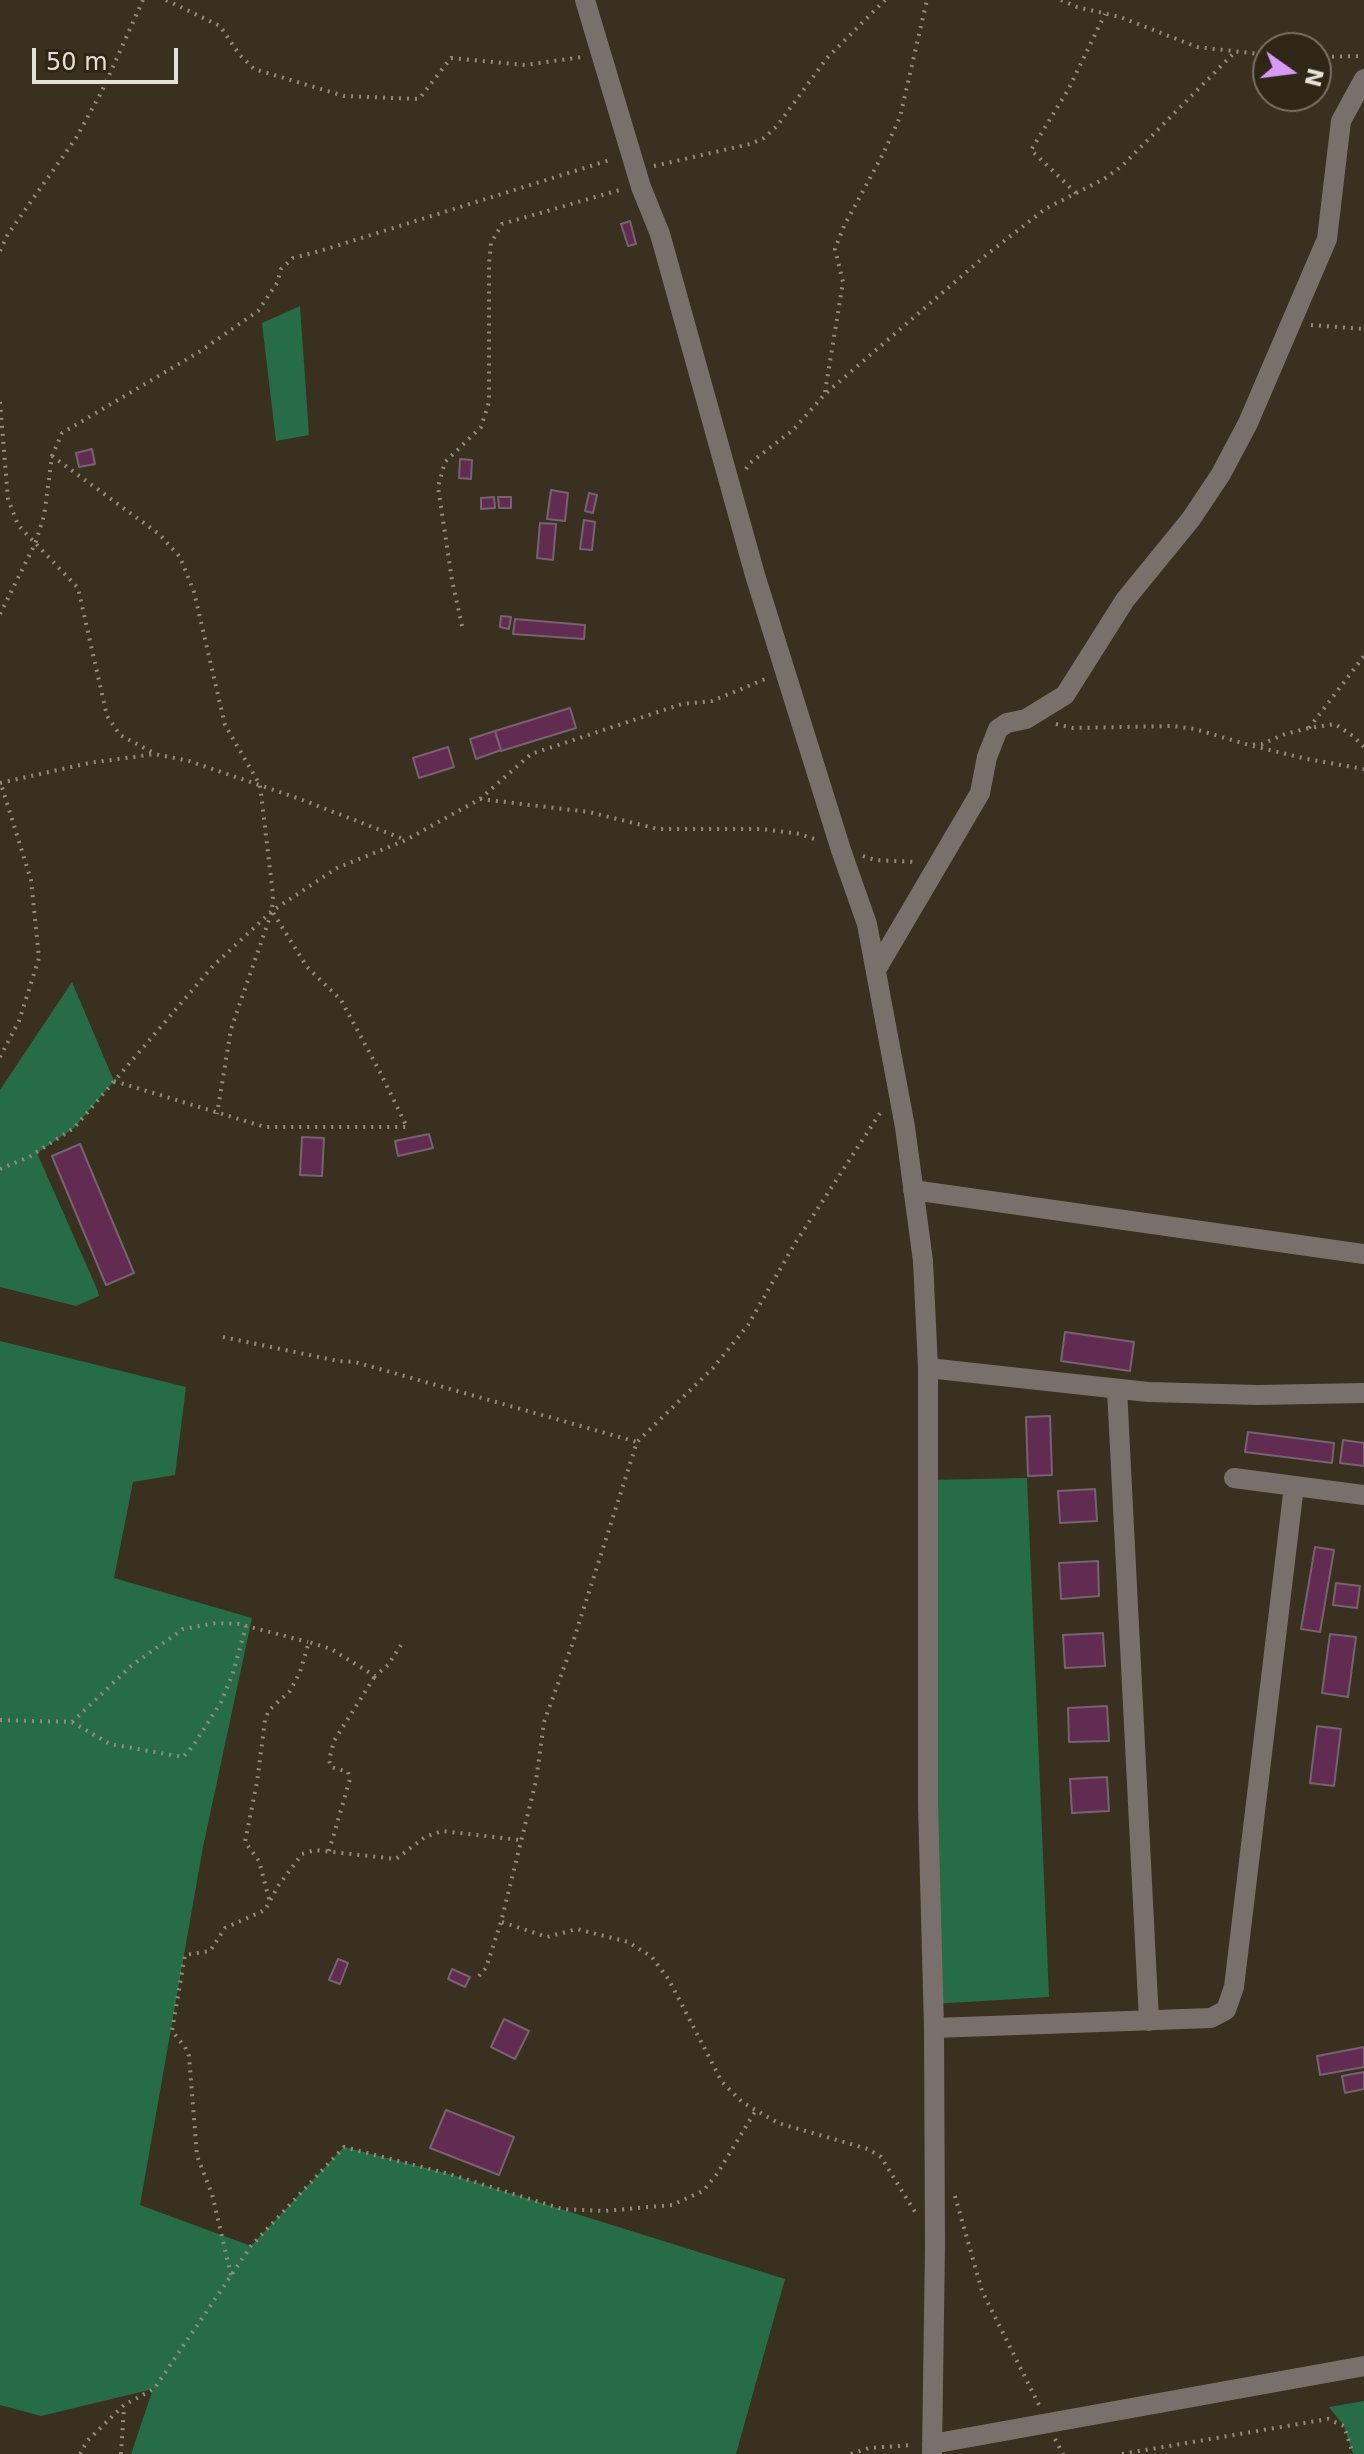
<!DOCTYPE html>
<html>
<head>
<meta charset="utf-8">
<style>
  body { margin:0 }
  #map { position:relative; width:1364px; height:2454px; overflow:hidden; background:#39301f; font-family:"DejaVu Sans",sans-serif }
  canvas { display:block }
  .north { position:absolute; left:1252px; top:32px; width:80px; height:80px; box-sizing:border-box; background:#2f2616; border:2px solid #787063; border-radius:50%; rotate:104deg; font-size:22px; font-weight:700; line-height:32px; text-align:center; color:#e6e0d6 }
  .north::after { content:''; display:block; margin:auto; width:28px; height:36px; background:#d89af8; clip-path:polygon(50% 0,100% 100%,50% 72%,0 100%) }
  .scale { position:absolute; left:32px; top:48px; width:146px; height:36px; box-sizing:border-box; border:4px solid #e6e0d6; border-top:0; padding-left:10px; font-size:24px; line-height:28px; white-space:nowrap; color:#e6e0d6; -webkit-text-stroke:6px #2f2616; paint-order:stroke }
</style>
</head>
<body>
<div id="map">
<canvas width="1364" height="2454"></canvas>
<div class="north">N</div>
<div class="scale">50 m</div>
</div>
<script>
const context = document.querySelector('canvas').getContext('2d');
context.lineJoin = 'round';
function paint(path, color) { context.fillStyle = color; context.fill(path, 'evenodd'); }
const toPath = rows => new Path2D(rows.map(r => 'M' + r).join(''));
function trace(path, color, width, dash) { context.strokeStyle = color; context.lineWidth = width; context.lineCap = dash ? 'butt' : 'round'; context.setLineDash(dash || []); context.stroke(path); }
paint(toPath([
  [300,306,309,435,276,441,262,323],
  [72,982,114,1081,74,1128,37,1153,97,1289,99,1296,76,1306,0,1287,0,1090],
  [0,1341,186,1387,175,1475,133,1482,114,1578,252,1618,203,1847,140,2205,251,2246,344,2147,449,2174,785,2279,736,2454,131,2454,153,2389,41,2416,0,2405],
  [1027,1478,1049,1997,933,2004,928,1480],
  [1364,2401,1364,2454,1353,2454,1344,2426,1329,2407]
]), '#266c46');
const building = toPath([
  [630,221,636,244,628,246,621,224,630,221],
  [92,449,95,464,79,467,76,453,92,449],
  [460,459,472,460,471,479,459,478,460,459],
  [551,490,568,493,565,521,547,519,551,490],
  [589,493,597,495,593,513,585,511,589,493],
  [494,497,495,508,481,509,481,498,494,497],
  [498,497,511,497,511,508,499,508,498,497],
  [584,520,595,522,592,550,580,549,584,520],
  [540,523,556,524,553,560,537,558,540,523],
  [501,616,511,617,509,629,500,627,501,616],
  [515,619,585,625,584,639,513,634,515,619],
  [570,708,576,728,501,751,495,731,570,708],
  [495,731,501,750,476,759,470,739,495,731],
  [448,747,454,767,419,778,413,758,448,747],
  [429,1134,433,1148,398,1156,395,1141,429,1134],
  [302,1137,324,1138,322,1176,300,1175,302,1137],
  [80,1144,134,1273,106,1285,52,1156,80,1144],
  [1065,1332,1134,1342,1130,1371,1061,1361,1065,1332],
  [1050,1416,1052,1475,1028,1476,1026,1417,1050,1416],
  [1248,1432,1334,1443,1332,1463,1245,1452,1248,1432],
  [1343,1440,1364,1443,1364,1466,1340,1463,1343,1440],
  [1095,1489,1097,1521,1060,1523,1058,1491,1095,1489],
  [1315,1547,1334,1550,1320,1632,1301,1629,1315,1547],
  [1098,1561,1099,1596,1061,1599,1059,1563,1098,1561],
  [1336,1583,1360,1586,1357,1608,1333,1605,1336,1583],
  [1103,1633,1105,1666,1065,1668,1063,1635,1103,1633],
  [1330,1634,1356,1637,1348,1697,1322,1693,1330,1634],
  [1107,1706,1109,1741,1069,1742,1068,1708,1107,1706],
  [1317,1726,1341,1729,1334,1786,1310,1783,1317,1726],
  [1107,1777,1109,1811,1072,1813,1070,1779,1107,1777],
  [338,1959,348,1963,340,1984,329,1980,338,1959],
  [452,1969,470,1977,465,1987,448,1979,452,1969],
  [504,2019,529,2031,515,2059,491,2047,504,2019],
  [1364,2047,1364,2067,1320,2075,1317,2056,1364,2047],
  [1364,2072,1364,2089,1345,2093,1342,2076,1364,2072],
  [446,2110,514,2137,499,2175,430,2148,446,2110]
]);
paint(building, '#612b52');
trace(building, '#76636f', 2);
trace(toPath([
  [166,0,220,26,239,54,254,69,344,96,419,99,451,58,525,65,582,57],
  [1061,0,1077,7,1120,17,1197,47,1268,55],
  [1316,57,1364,56],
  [654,166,750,144,764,138,777,126,827,58,885,0],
  [1076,193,1031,150,1068,90,1105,14],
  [0,251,8,234,76,138,102,91,143,0],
  [1311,325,1364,329],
  [825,392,843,282,835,249,844,226,883,154,900,117,927,0],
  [0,402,8,499,18,525,78,588,107,716,120,735,154,753],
  [52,456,159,534,180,557,194,592,225,725,260,785,273,895,272,911,231,1029,217,1114],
  [746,469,750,463,793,430,825,394,985,256,1045,209,1104,179,1122,166,1234,53],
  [0,614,35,544,44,516,52,456,62,433,199,352,258,311,277,283,281,269,293,258,320,251,613,159],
  [462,626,452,580,438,487,445,462,481,427,489,402,489,264,491,243,502,224,623,189],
  [1056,724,1073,728,1173,726,1195,729,1249,745,1262,744,1285,734,1309,728,1335,724,1353,736,1364,747],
  [1309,728,1364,656],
  [1253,746,1307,759,1364,769],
  [0,783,89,763,155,754,189,761,300,799,406,840],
  [480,799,531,754,682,704,712,701,768,678],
  [863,856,875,860,917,862],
  [0,1057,19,1021,39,958,31,880,1,784],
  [114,1081,265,1127,407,1127,380,1072,341,1000,307,967,272,911],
  [0,1169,29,1157,74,1128,213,966,272,911,337,868,406,840,480,799,589,812,658,829,762,829,800,834,817,840],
  [223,1337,338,1361,355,1362,637,1442],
  [0,1720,72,1722,110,1744,183,1757,193,1746,221,1702,233,1673,246,1626],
  [72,1722,131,1666,183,1629,216,1623,239,1624,308,1642],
  [329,1851,350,1779,348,1772,331,1767,329,1760,334,1741,375,1676],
  [269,1899,259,1861,245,1842,257,1782,265,1720,269,1710,290,1691,300,1672,309,1642,331,1649,375,1676,388,1665,403,1642],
  [502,1922,547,1937,577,1929,628,1942,652,1957,669,1980,722,2082,742,2102,778,2123,868,2149,881,2157,915,2212],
  [479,1976,486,1968,501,1922,536,1781,544,1722,572,1645,637,1442,713,1368,748,1325,794,1245,882,1110],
  [955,2196,982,2291,1039,2405],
  [231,2275,212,2194,197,2156,189,2056,185,2047,172,2031,185,1955,210,1951,225,1928,265,1910,278,1886,302,1854,315,1850,396,1859,425,1837,442,1831,520,1840],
  [1055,2439,1063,2454],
  [80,2454,87,2441,124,2405,154,2389,251,2246,344,2147,449,2174,562,2209,604,2211,672,2205,703,2191,717,2174,756,2110],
  [121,2454,124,2407],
  [851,2454,869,2448,913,2445],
  [1122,2454,1328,2419,1344,2426,1353,2454]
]), '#938b7e', 4, [2, 6]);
trace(toPath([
  [585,0,641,187,660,234,755,575,841,850,867,924,905,1127,923,1261,928,1368,928,1804,934,2028,935,2246,932,2454],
  [876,970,980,793,987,757,998,729,1007,723,1026,719,1065,695,1125,600,1191,519,1221,474,1248,423,1327,239,1341,121,1364,79],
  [913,1190,1364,1254],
  [928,1368,1148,1392,1258,1395,1364,1393],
  [1117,1389,1149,2021],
  [1234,1478,1364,1495],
  [934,2028,1211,2018,1226,2010,1234,1987,1294,1486],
  [932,2444,1364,2366]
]), '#79706c', 20);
</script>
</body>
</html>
